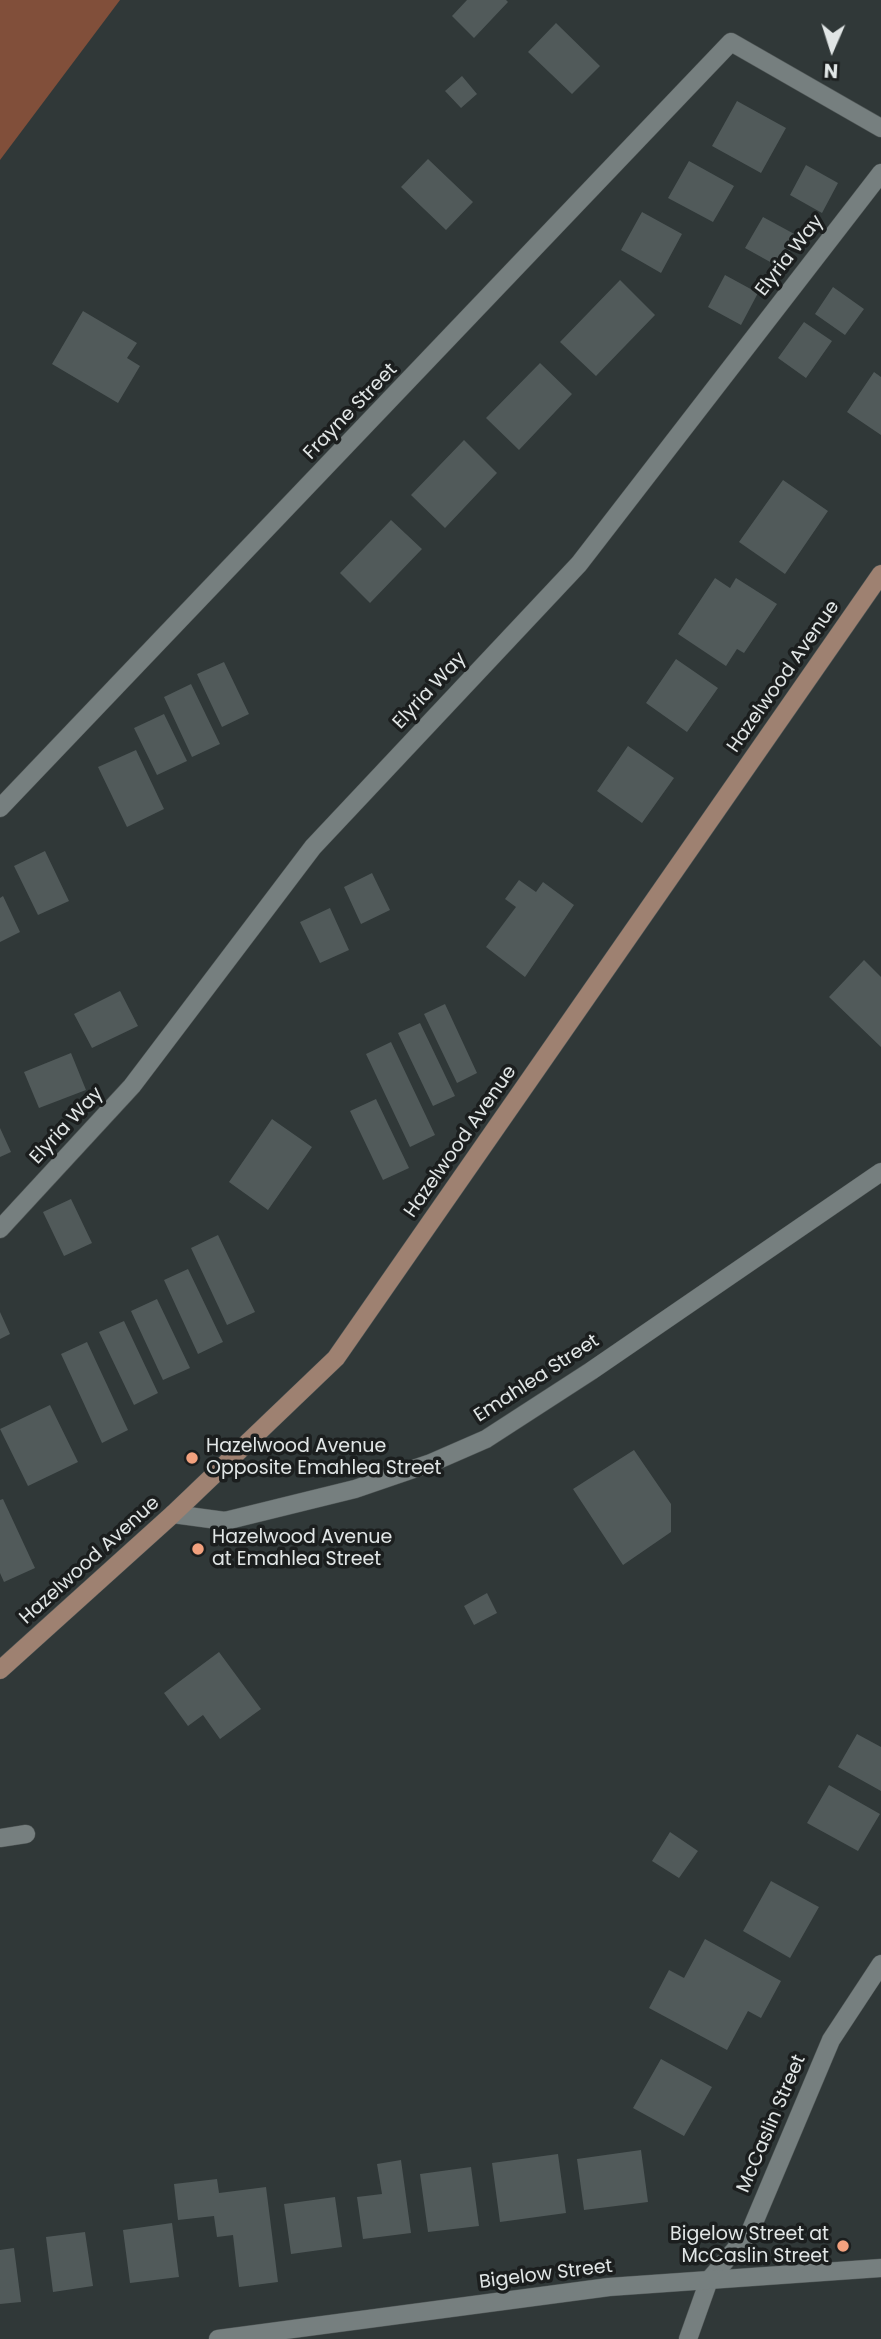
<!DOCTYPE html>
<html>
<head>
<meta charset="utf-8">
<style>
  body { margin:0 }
  #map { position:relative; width:881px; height:2339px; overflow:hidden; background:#303838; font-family:Poppins,sans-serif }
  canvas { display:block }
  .north { position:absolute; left:797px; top:14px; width:70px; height:70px; -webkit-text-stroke:5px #1b1e1e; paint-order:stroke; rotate:183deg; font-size:19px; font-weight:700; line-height:28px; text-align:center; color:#e1e6e6 }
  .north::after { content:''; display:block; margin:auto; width:24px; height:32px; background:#e1e6e6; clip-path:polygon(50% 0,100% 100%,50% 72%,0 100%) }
</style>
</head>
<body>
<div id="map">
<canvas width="881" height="2339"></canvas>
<div class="north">N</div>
</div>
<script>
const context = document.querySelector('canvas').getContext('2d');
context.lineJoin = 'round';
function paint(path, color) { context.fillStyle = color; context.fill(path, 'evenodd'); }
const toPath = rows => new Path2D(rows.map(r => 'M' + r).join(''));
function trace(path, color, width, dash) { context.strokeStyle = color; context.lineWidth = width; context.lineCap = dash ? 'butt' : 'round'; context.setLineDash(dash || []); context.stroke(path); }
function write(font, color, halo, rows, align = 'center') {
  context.font = font + ' Poppins,sans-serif'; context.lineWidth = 7; context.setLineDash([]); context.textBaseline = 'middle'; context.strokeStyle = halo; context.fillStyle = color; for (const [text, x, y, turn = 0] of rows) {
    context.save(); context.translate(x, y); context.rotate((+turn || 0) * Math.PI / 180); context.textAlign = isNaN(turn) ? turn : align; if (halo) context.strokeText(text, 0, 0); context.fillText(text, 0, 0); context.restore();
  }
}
paint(toPath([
  [0,0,120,0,0,160]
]), '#814f3a');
paint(toPath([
  [467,0,506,0,508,2,474,38,452,16],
  [556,23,600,66,572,94,528,52],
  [462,76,477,94,461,108,445,91],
  [737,101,786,128,761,173,712,146],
  [428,159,473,202,446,230,401,187],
  [689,161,734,186,713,222,668,198],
  [806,165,838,183,822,213,790,195],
  [642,212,682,234,661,273,621,250],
  [763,217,798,236,781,268,745,248],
  [725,275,758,293,741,325,708,307],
  [620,280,655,315,596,376,560,342],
  [833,287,864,309,845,335,815,314],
  [83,311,137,343,127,358,140,366,118,403,52,364],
  [804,322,832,341,806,378,778,358],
  [540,363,572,394,519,450,486,418],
  [874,372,881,377,881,435,847,412],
  [464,440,497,473,445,528,411,495],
  [783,480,828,511,785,574,739,542],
  [391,520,422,549,370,603,340,573],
  [715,578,730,588,736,578,777,604,744,653,737,649,726,666,678,634],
  [676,659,718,688,687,732,646,703],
  [224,662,249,714,222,727,197,674],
  [191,684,220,744,192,757,164,697],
  [164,714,187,761,157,775,134,728],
  [628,746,674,778,642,823,597,791],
  [136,750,164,809,127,827,98,767],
  [45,851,69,901,38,915,14,866],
  [372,873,390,910,361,924,344,887],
  [519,880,536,892,543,882,574,905,525,977,486,947,516,907,505,899],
  [3,896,20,932,0,942,0,898],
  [330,908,349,950,320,963,300,922],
  [864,960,881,977,881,1047,829,997],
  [120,991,138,1026,92,1048,74,1014],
  [445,1004,477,1073,457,1083,424,1014],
  [420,1023,455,1096,433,1106,398,1033],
  [391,1042,435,1135,410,1147,366,1054],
  [71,1053,86,1090,39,1108,24,1072],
  [376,1099,409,1168,383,1180,350,1111],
  [272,1119,312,1147,268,1210,229,1182],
  [0,1128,11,1152,0,1157],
  [71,1199,92,1243,64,1256,43,1212],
  [218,1235,255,1312,227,1325,191,1248],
  [188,1269,223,1342,198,1354,164,1280],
  [157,1299,190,1368,163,1380,131,1311],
  [0,1312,10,1334,0,1339],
  [124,1321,158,1393,134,1405,99,1332],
  [87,1342,128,1430,102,1443,61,1354],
  [50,1405,78,1462,28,1486,0,1429],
  [634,1450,671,1504,671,1532,623,1565,573,1489],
  [3,1499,35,1568,4,1582,0,1573,0,1500],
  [487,1593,497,1613,474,1625,464,1606],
  [219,1652,261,1709,220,1739,203,1715,188,1726,164,1693],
  [857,1734,881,1747,881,1791,838,1767],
  [829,1785,880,1814,858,1851,807,1823],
  [670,1832,698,1851,679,1878,652,1861],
  [771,1881,819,1907,790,1958,743,1931],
  [705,1939,781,1981,761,2018,748,2011,727,2050,649,2008,669,1970,684,1978],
  [661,2059,712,2087,684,2136,633,2108],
  [641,2150,648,2202,584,2210,577,2159],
  [558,2154,566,2213,500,2222,492,2163],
  [401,2160,411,2233,363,2239,357,2197,382,2194,377,2164],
  [471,2167,479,2226,428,2232,420,2174],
  [217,2179,219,2193,266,2187,278,2282,239,2287,233,2235,217,2237,214,2216,178,2220,174,2184],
  [335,2197,342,2247,291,2254,284,2204],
  [172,2223,179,2277,130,2283,123,2230],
  [85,2232,93,2286,53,2292,46,2237],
  [14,2248,21,2302,0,2304,0,2250]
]), '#515a5a');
const service = toPath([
  [0,1229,132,1086,313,847,579,564,881,173],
  [0,1838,26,1834]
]);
const minor = toPath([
  [0,808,731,42,881,128],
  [173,1514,225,1521,355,1489,431,1463,486,1439,591,1371,881,1172],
  [688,2339,709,2280,750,2232,831,2040,881,1964]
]);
const tertiary = toPath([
  [218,2339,609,2287,881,2268]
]);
const secondary = toPath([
  [0,1670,173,1514,336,1358,881,574]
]);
trace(service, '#505757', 19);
trace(minor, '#505757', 19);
trace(tertiary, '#505757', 19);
trace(secondary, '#505757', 19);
trace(service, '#767f7f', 18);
trace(minor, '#767f7f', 18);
trace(tertiary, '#767f7f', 18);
trace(secondary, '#9e8171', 18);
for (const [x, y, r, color] of [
  [192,1458,7,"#f2a17e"],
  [198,1549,7,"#f2a17e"],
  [843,2246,7,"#f2a17e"]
]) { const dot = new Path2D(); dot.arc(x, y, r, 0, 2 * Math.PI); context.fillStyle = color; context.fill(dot); trace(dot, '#1b1e1e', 2.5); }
write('19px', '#e1e6e6', '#1b1e1e', [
  ["Elyria Way",790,256,-52],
  ["Frayne Street",351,412,-46],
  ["Hazelwood Avenue",784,677,-55],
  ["Elyria Way",430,691,-47],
  ["Elyria Way",67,1126,-47],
  ["Hazelwood Avenue",461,1142,-55],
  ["Emahlea Street",537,1379,-33],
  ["Hazelwood Avenue",90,1561,-42],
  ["McCaslin Street",772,2124,-67],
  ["Bigelow Street",546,2275,-7]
]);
write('19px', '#e1e6e6', '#1b1e1e', [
  ["Hazelwood Avenue",206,1447],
  ["Opposite Emahlea Street",206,1469],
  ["Hazelwood Avenue",212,1538],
  ["at Emahlea Street",212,1560],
  ["Bigelow Street at",829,2235,"right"],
  ["McCaslin Street",829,2257,"right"]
], 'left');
</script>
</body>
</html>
